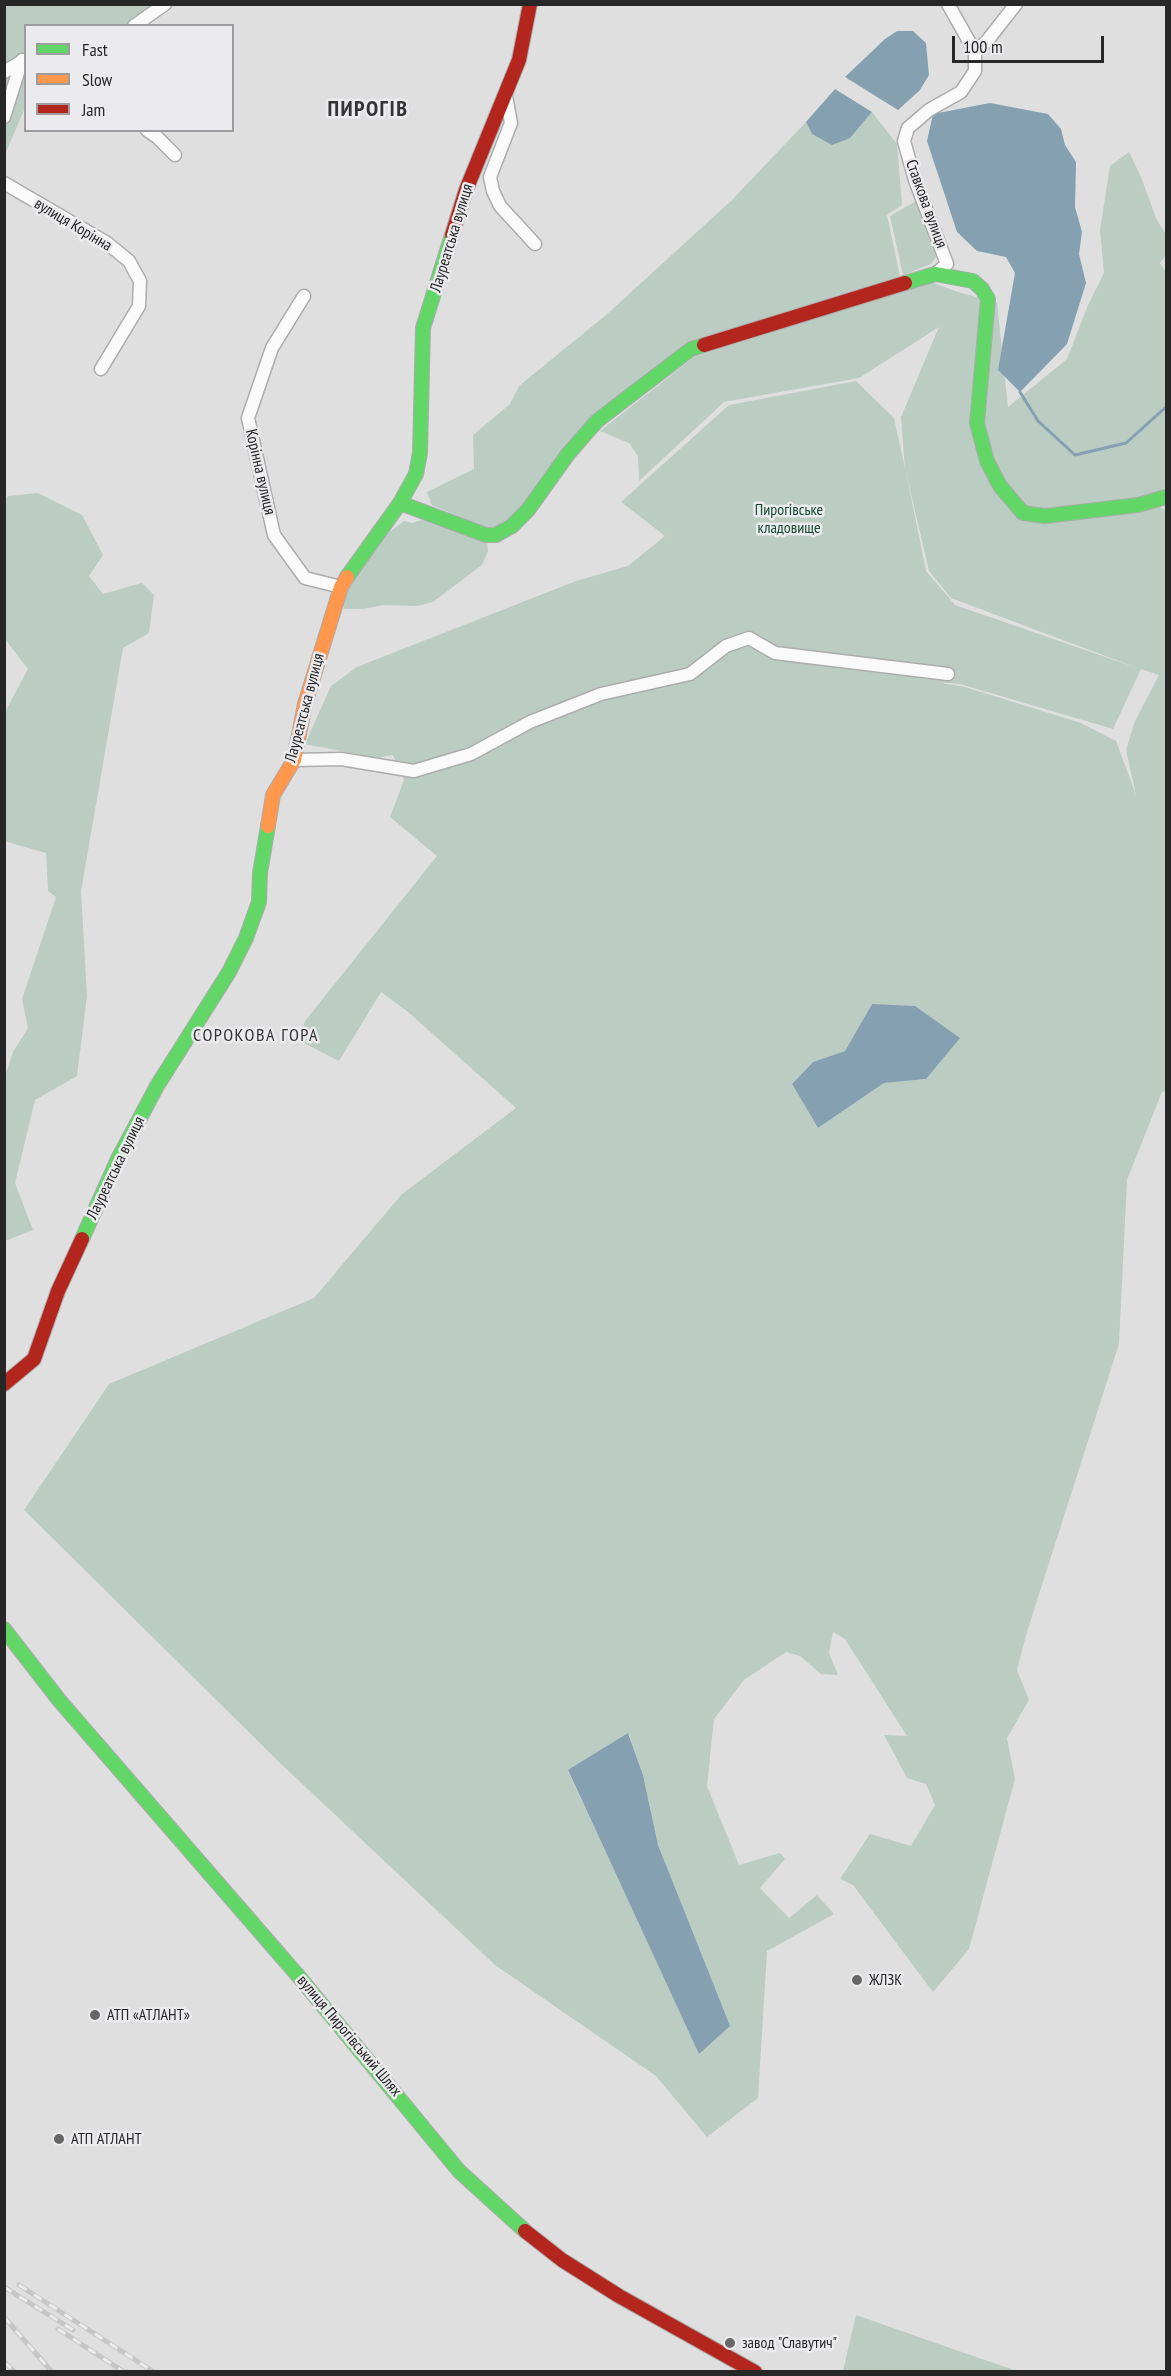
<!DOCTYPE html>
<html>
<head>
<meta charset="utf-8">
<style>
  body { margin:0 }
  #map { position:relative; width:1171px; height:2376px; overflow:hidden; background:#dfdfe0; font-family:"PT Sans Narrow",sans-serif }
  canvas { display:block }
  .frame { position:absolute; inset:0; border:6px solid #272728; pointer-events:none }
  .legend { position:absolute; left:24px; top:24px; width:210px; height:108px; box-sizing:border-box; background:#ebebee; border:2px solid #9d9d9f; margin:0; padding:8px 10px; list-style:none; font-size:18px; color:#272728 }
  .legend li { display:flex; align-items:center; gap:12px; height:30px }
  .legend b { width:30px; border:2px solid #9d9d9f }
  .scale { position:absolute; left:952px; top:36px; width:152px; height:27px; box-sizing:border-box; border:3px solid #272728; border-top:0; padding-left:8px; font-size:18px; line-height:21px; white-space:nowrap; color:#272728; -webkit-text-stroke:4px #ebebee; paint-order:stroke }
</style>
</head>
<body>
<div id="map">
<canvas width="1171" height="2376"></canvas>
<div class="frame"></div>
<ul class="legend">
<li><b style="height:8px;background:#63d668"></b>Fast</li>
<li><b style="height:8px;background:#ff974d"></b>Slow</li>
<li><b style="height:8px;background:#b3261e"></b>Jam</li>
</ul>
<div class="scale">100 m</div>
</div>
<script>
const context = document.querySelector('canvas').getContext('2d');
context.lineJoin = 'round';
function paint(path, color) { context.fillStyle = color; context.fill(path, 'evenodd'); }
const toPath = rows => new Path2D(rows.map(r => 'M' + r).join(''));
function trace(path, color, width, dash) { context.strokeStyle = color; context.lineWidth = width; context.lineCap = dash ? 'butt' : 'round'; context.setLineDash(dash || []); context.stroke(path); }
function write(font, color, halo, rows, align = 'center') {
  context.font = font + ' "PT Sans Narrow",sans-serif'; context.lineWidth = 5; context.setLineDash([]); context.textBaseline = 'middle'; context.strokeStyle = halo; context.fillStyle = color; for (const [text, x, y, turn = 0] of rows) {
    context.save(); context.translate(x, y); context.rotate((+turn || 0) * Math.PI / 180); context.textAlign = isNaN(turn) ? turn : align; if (halo) context.strokeText(text, 0, 0); context.fillText(text, 0, 0); context.restore();
  }
}
paint(toPath([
  [5,5,165,5,134,25,26,26,25,108,5,154],
  [872,112,897,144,902,205,887,215,900,276,687,342,608,405,517,516,498,527,488,529,432,505,427,492,474,469,473,435,510,404,519,386,606,315,732,200,806,122,812,134,850,138],
  [1129,152,1141,177,1156,218,1166,235,1166,255,1160,263,1166,272,1166,496,1149,503,1166,510,1166,1091,1162,1092,1127,1180,1119,1344,1026,1635,1017,1670,1029,1700,1007,1738,1015,1779,969,1949,933,1992,853,1885,840,1879,870,1834,911,1846,935,1805,926,1784,907,1778,884,1735,907,1736,845,1639,833,1632,829,1653,838,1675,821,1674,800,1656,786,1652,744,1680,714,1719,707,1786,739,1865,780,1853,785,1859,760,1888,789,1918,817,1895,834,1914,767,1951,758,2098,707,2137,656,2076,495,1965,280,1763,24,1510,109,1384,314,1298,402,1194,516,1108,408,1012,381,992,339,1061,298,1040,305,1021,437,856,390,817,404,780,393,755,376,758,305,744,331,686,357,667,576,581,628,566,665,536,621,502,729,405,856,381,894,418,905,468,901,417,939,327,859,378,724,402,639,481,638,456,629,443,600,431,694,357,931,282,955,291,997,303,1008,407,1067,359,1088,305,1104,273,1100,230,1110,166],
  [906,472,929,571,951,598,1140,669,955,605,926,571],
  [1141,669,1159,675,1135,721,1126,750,1136,795,1116,741,1081,723,965,687,935,682,960,684,1113,729],
  [872,1004,926,1079,884,1083,818,1128,792,1084,813,1062,845,1051],
  [629,1734,643,1775,658,1845,683,1910,700,2054,568,1771],
  [918,200,938,254,931,264,903,275,890,216],
  [38,493,82,515,103,555,89,576,103,594,142,583,154,595,149,633,123,648,81,891,87,996,77,1076,35,1100,15,1183,33,1230,5,1241,5,1076,13,1052,28,1028,22,999,56,897,48,891,46,853,4,841,5,712,28,669,5,639,5,501,8,496],
  [422,520,487,539,488,551,482,565,433,602,417,606,384,605,363,609,344,609,341,597,380,539,404,521,412,523],
  [856,2315,950,2348,1017,2371,843,2371]
]), '#bbccc3');
paint(toPath([
  [897,31,913,31,926,43,929,75,920,90,898,110,845,77,885,39],
  [835,89,872,112,850,138,832,145,812,134,806,122],
  [990,103,1048,114,1061,129,1065,145,1076,162,1075,207,1082,232,1079,254,1086,283,1067,344,1020,392,998,370,1015,273,1006,257,977,251,957,232,927,141,933,114],
  [872,1004,915,1006,960,1038,926,1079,884,1083,818,1128,792,1084,813,1062,845,1051],
  [628,1733,643,1775,658,1845,730,2026,699,2054,568,1770]
]), '#85a1b1');
trace(toPath([
  [1020,392,1038,421,1075,455,1126,443,1166,407]
]), '#85a1b1', 3);
const street = toPath([
  [134,26,165,4],
  [975,52,987,41,1016,4],
  [4,72,24,60],
  [506,96,511,123,490,177,493,191,500,206,535,244],
  [4,117,22,60],
  [147,130,157,137,175,155],
  [4,183,107,243,129,261,140,281,139,306,101,369],
  [935,274,947,264,915,180,904,141,908,128,929,110,961,92,975,71,975,52,948,4],
  [304,296,272,348,248,418,274,535,305,578,341,587],
  [294,760,341,759,414,771,471,754,530,722,601,694,690,674,726,646,749,638,775,653,948,674]
]);
const fast = toPath([
  [905,283,935,274,973,281,982,289,988,299,977,423,987,461,1000,486,1023,513,1045,516,1138,505,1166,497],
  [400,503,486,535,496,535,512,526,528,510,568,454,597,421,691,349,704,345],
  [347,577,400,503,416,474,420,453,423,328,452,235],
  [82,1239,118,1159,157,1086,229,972,246,938,259,902,260,873,268,826],
  [4,1629,59,1700,300,1978,459,2171,525,2231]
]);
const slow = toPath([
  [268,826,273,795,294,760,305,704,341,587,347,577]
]);
const jam = toPath([
  [452,235,466,190,519,60,530,4],
  [704,345,905,283],
  [4,1384,34,1359,58,1291,82,1239],
  [525,2231,562,2260,619,2296,755,2372]
]);
trace(street, '#acacad', 15);
trace(fast, '#acacad', 16);
trace(slow, '#acacad', 16);
trace(jam, '#acacad', 16);
trace(street, '#fafafa', 12);
trace(fast, '#63d668', 14);
trace(slow, '#ff974d', 14);
trace(jam, '#b3261e', 14);
const rail = toPath([
  [19,2285,154,2372],
  [4,2287,73,2330],
  [4,2317,52,2372],
  [58,2329,124,2372],
  [4,2362,15,2372]
]);
trace(rail, '#c6c6c6', 5);
trace(rail, '#ebebee', 3, [9]);
for (const [x, y, r, color] of [
  [857,1980,6,"#676768"],
  [95,2015,6,"#676768"],
  [59,2139,6,"#676768"],
  [730,2343,6,"#676768"]
]) { const dot = new Path2D(); dot.arc(x, y, r, 0, 2 * Math.PI); context.fillStyle = color; context.fill(dot); trace(dot, '#ebebee', 2); }
write('16px', '#272728', '#ebebee', [
  ["Ставкова вулиця",926,204,70],
  ["вулиця Корінна",73,225,31],
  ["Лауреатська вулиця",452,238,-73],
  ["Корінна вулиця",260,472,77],
  ["Лауреатська вулиця",305,708,-75],
  ["Лауреатська вулиця",116,1168,-64],
  ["вулиця Пирогівський Шлях",349,2036,50]
]);
write('16px', '#164930', '#ebebee', [
  ["Пирогівське",789,510],
  ["кладовище",789,528]
]);
write('16px', '#272728', '#ebebee', [
  ["ЖЛЗК",869,1980],
  ["АТП «АТЛАНТ»",107,2015],
  ["АТП АТЛАНТ",71,2139],
  ["завод \"Славутич\"",742,2343]
], 'left');
context.letterSpacing = '1.5px';
write('18px', '#343436', '#ebebee', [
  ["СОРОКОВА ГОРА",256,1036]
]);
context.letterSpacing = '0px';
context.letterSpacing = '1.5px';
write('bold 22px', '#343436', '#ebebee', [
  ["ПИРОГІВ",368,110]
]);
context.letterSpacing = '0px';
</script>
</body>
</html>
